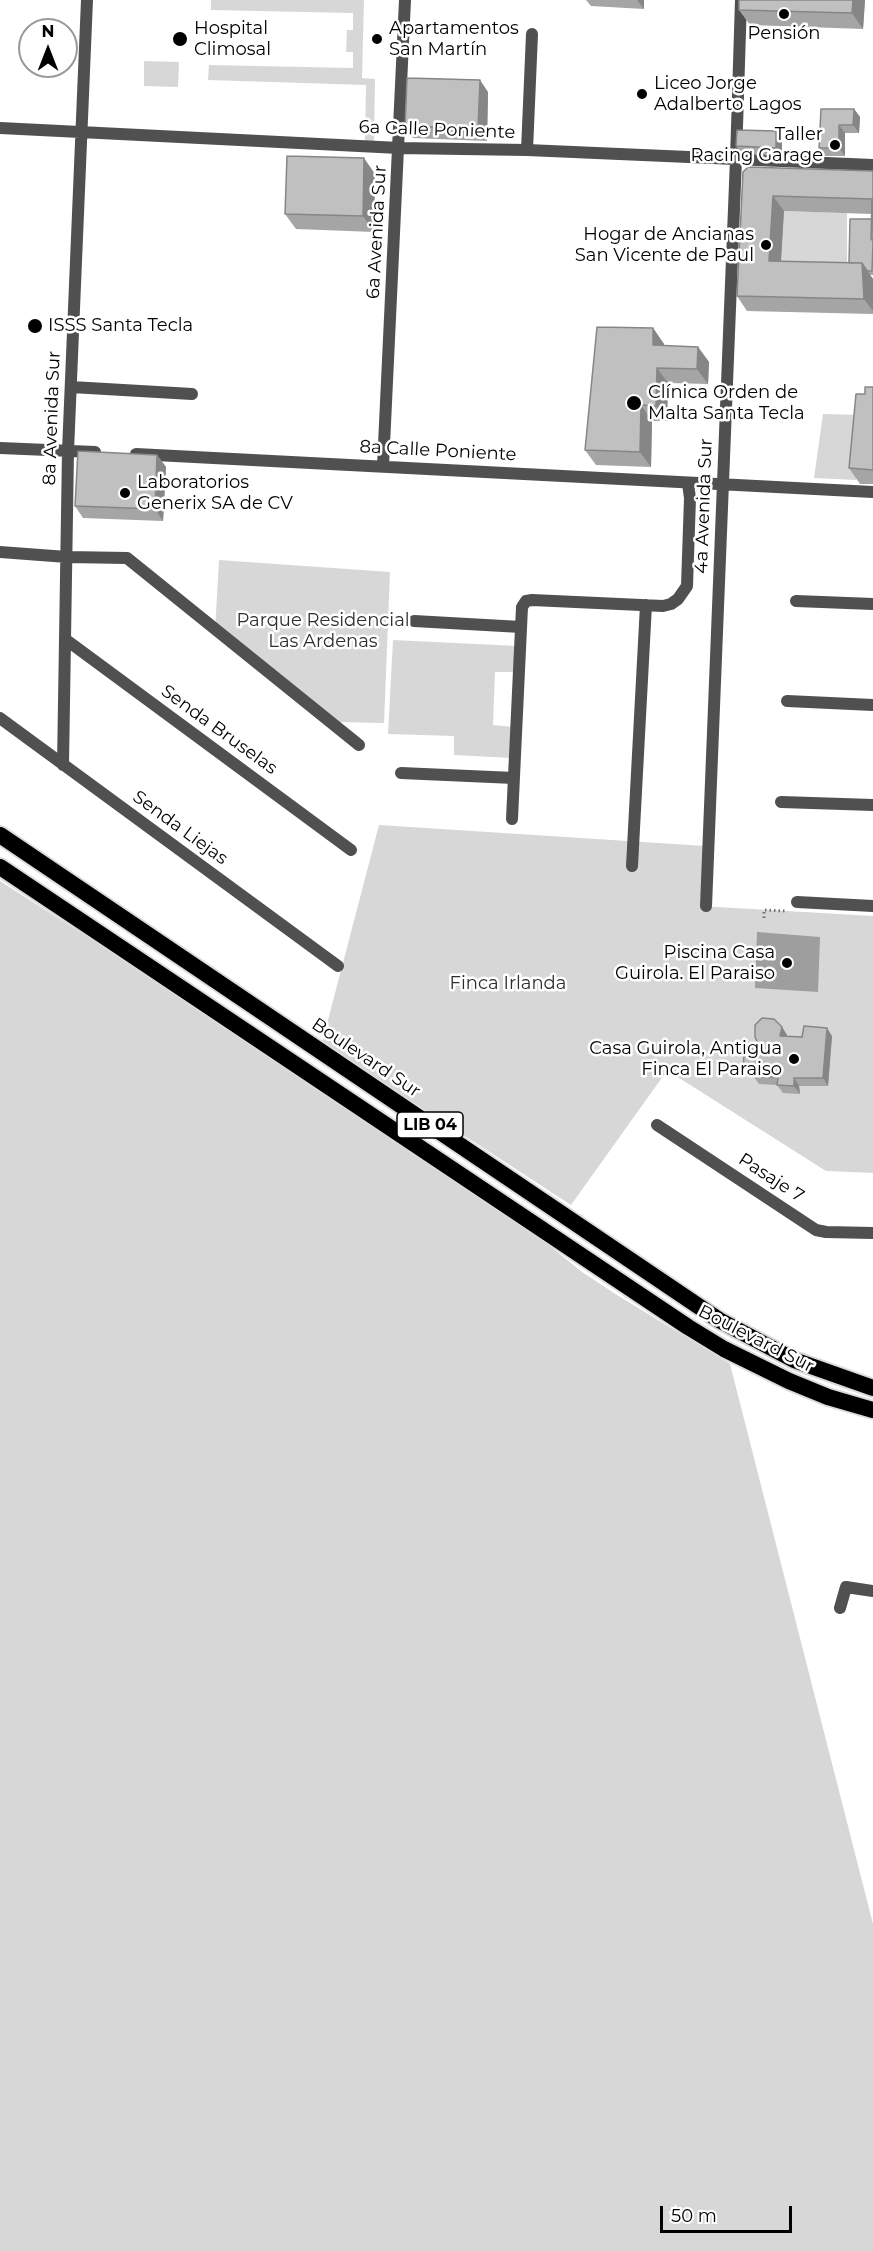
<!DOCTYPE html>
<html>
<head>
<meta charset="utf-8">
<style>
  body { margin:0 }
  #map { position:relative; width:873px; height:2251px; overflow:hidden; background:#fff; font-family:Montserrat,sans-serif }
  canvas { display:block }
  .north { position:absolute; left:18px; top:18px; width:60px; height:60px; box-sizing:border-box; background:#fff; border:2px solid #999; border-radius:50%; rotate:0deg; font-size:16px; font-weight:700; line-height:24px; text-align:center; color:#000 }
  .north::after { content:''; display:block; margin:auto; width:21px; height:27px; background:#000; clip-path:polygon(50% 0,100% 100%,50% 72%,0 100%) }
  .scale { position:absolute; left:660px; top:2206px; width:132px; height:27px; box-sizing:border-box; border:3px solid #000; border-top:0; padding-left:8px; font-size:18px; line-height:21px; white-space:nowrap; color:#000; -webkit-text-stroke:4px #fff; paint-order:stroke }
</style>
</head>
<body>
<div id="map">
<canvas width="873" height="2251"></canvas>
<div class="north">N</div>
<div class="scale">50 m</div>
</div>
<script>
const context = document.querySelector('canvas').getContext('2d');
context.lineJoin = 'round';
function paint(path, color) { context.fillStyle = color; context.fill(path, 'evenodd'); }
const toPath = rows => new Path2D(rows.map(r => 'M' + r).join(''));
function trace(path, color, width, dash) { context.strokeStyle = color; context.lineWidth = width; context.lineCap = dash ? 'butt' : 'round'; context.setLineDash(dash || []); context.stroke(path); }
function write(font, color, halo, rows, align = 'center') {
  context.font = font + ' Montserrat,sans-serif'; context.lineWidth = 5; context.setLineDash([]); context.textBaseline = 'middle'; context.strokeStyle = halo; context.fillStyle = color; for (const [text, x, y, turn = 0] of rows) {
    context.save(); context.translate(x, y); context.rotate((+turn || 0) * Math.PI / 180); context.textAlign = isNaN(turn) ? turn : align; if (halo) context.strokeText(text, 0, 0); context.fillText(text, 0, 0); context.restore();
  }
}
paint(toPath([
  [211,0,364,0,362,78,375,79,374,141,365,141,366,85,208,80,209,65,353,68,353,52,346,52,347,30,353,30,353,13,211,10],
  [144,61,179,62,178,87,144,86],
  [784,211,847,213,847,279,780,276],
  [823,414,862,415,856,480,814,478],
  [219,560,390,572,384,723,338,722,215,631],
  [393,640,518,646,516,672,495,672,493,725,513,727,511,758,454,755,454,736,388,734],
  [379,825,705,846,700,906,873,916,873,1173,826,1171,657,1064,666,1072,571,1205,322,1043],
  [0,881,252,1042,510,1214,582,1272,617,1295,730,1364,873,1924,873,2251,0,2251]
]), '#d7d7d7');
paint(toPath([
  [757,932,820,937,818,992,755,988]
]), '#9e9e9e');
const trunk = toPath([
  [0,835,719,1320,794,1360,873,1388],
  [0,867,688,1327,724,1349,789,1381,828,1397,873,1410]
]);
trace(trunk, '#dbdbdb', 20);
trace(toPath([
  [764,918,764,910,787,911]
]), '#727272', 3, [1.5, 3]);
trace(toPath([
  [527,150,532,34]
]), '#505050', 12);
trace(toPath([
  [0,128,399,148,527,150,873,165],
  [71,387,192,394],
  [0,448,95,452],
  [136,454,873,492],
  [383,466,405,0],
  [0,552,67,557,127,558,359,745],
  [796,601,873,604],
  [414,621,521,627],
  [65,639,351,850],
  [787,701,873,705],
  [0,718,338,966],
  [63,765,68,451,87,0],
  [401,773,514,778],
  [781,802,873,805],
  [512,819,522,607,526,601,532,600,663,606,671,604,678,599,687,586,690,498,688,484],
  [632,866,646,605],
  [797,902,873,906],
  [706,906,736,159,741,0],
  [657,1125,816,1230,826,1232,873,1233],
  [840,1608,846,1587,873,1591]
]), '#505050', 12);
trace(trunk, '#000', 16);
paint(toPath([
  [586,0,644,0,644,9,591,6],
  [865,0,863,29,750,25,739,10],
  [488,92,487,141,413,138,405,126],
  [854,109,860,117,859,133,845,133,845,156,825,156,819,148],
  [776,131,782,139,782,156,742,154,736,146],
  [873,171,873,275,870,275,873,279,873,314,747,311,737,296,743,172],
  [784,211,872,214,872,219,849,263,781,261],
  [375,174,374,232,296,229,285,214],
  [653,328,664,344,664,346,698,347,709,362,708,384,668,383,667,421,652,421,651,467,596,465,585,450],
  [873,387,873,484,860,484,849,468,865,394],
  [157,455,166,467,163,521,83,518,75,506],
  [782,1027,787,1035,787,1036,832,1036,828,1086,799,1086,800,1094,783,1093,777,1085,759,1084,753,1076,754,1074,748,1074,743,1066,759,1046]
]), '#a5a5a5');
paint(toPath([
  [637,0,644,0,644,9],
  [853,0,865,0,863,29,852,13],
  [480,80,488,92,487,141,478,129],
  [854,109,860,117,859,133,853,125],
  [839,125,845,133,845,156,839,148],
  [776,131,782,139,782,156,776,148],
  [364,158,375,174,374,232,363,216],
  [773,196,784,211,780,276,769,261],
  [862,263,873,279,873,311,864,299],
  [653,328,664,344,663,361,653,345],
  [698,347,709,362,708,384,697,369],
  [657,368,668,383,667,421,656,406],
  [641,405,652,421,651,467,640,452],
  [157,455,166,467,163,521,155,509],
  [782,1027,787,1035,785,1044,780,1036],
  [827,1028,832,1036,828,1086,823,1078],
  [794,1078,799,1086,800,1094,794,1086]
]), '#868686');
const building = toPath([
  [739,0,853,0,852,13,739,10,739,0],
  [407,78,480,80,478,129,405,126,407,78],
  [821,109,854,109,853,125,839,125,839,148,819,148,821,109],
  [737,130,776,131,776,148,736,146,737,130],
  [287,156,364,158,363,216,285,214,287,156],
  [748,167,873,171,873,239,871,239,872,199,773,196,769,261,862,263,864,299,737,296,743,172,748,167],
  [850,219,872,219,871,239,873,241,872,271,867,271,862,263,849,263,850,219],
  [597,327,653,328,653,345,698,347,697,369,657,368,656,406,641,405,640,452,585,450,597,327],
  [865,387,873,387,873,470,849,468,856,394,865,394,865,387],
  [78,451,157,455,155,509,75,506,78,451],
  [762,1018,774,1019,782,1027,780,1036,802,1037,804,1026,827,1028,823,1078,794,1078,794,1086,777,1085,778,1077,753,1076,754,1065,743,1066,744,1056,751,1056,752,1045,759,1046,755,1037,755,1025,762,1018]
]);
paint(building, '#c0c0c0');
trace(building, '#868686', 1.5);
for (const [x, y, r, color] of [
  [784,14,6,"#000"],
  [180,39,8,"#000"],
  [377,39,6,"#000"],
  [642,94,6,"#000"],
  [835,145,6,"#000"],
  [766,245,6,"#000"],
  [35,326,8,"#000"],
  [634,403,8,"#000"],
  [125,493,6,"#000"],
  [787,963,6,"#000"],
  [794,1059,6,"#000"]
]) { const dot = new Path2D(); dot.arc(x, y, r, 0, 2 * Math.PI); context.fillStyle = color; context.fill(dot); trace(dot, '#fff', 2); }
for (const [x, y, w] of [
  [430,1125,66]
]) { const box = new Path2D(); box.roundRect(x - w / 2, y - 13, w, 26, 4.5); context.fillStyle = '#fff'; context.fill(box); trace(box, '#000', 1.5); }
write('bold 16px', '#000', null, [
  ["LIB 04",430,1125]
]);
write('18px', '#000', '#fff', [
  ["Hospital",194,29],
  ["Climosal",194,50],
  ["Apartamentos",389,29],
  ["San Martín",389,50],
  ["Pensión",784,34,"center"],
  ["Liceo Jorge",654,84],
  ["Adalberto Lagos",654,105],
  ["Taller",823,135,"right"],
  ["Racing Garage",823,156,"right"],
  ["Hogar de Ancianas",754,235,"right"],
  ["San Vicente de Paul",754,256,"right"],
  ["ISSS Santa Tecla",48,326],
  ["Clínica Orden de",648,393],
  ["Malta Santa Tecla",648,414],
  ["Laboratorios",137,483],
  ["Generix SA de CV",137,504],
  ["Piscina Casa",775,953,"right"],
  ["Guirola. El Paraiso",775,974,"right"],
  ["Casa Guirola, Antigua",782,1049,"right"],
  ["Finca El Paraiso",782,1070,"right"]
], 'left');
write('18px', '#000', '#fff', [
  ["6a Calle Poniente",437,130,2],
  ["6a Avenida Sur",377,232,-87],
  ["8a Avenida Sur",52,418,-88],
  ["8a Calle Poniente",438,451,3],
  ["4a Avenida Sur",704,506,-88],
  ["Senda Bruselas",219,730,36],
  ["Senda Liejas",180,828,36],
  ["Boulevard Sur",366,1058,34],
  ["Pasaje 7",771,1178,33],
  ["Boulevard Sur",756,1339,27]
]);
write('18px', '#2e2e2e', '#fff', [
  ["Parque Residencial",323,621],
  ["Las Ardenas",323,642],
  ["Finca Irlanda",508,984]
]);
</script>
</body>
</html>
